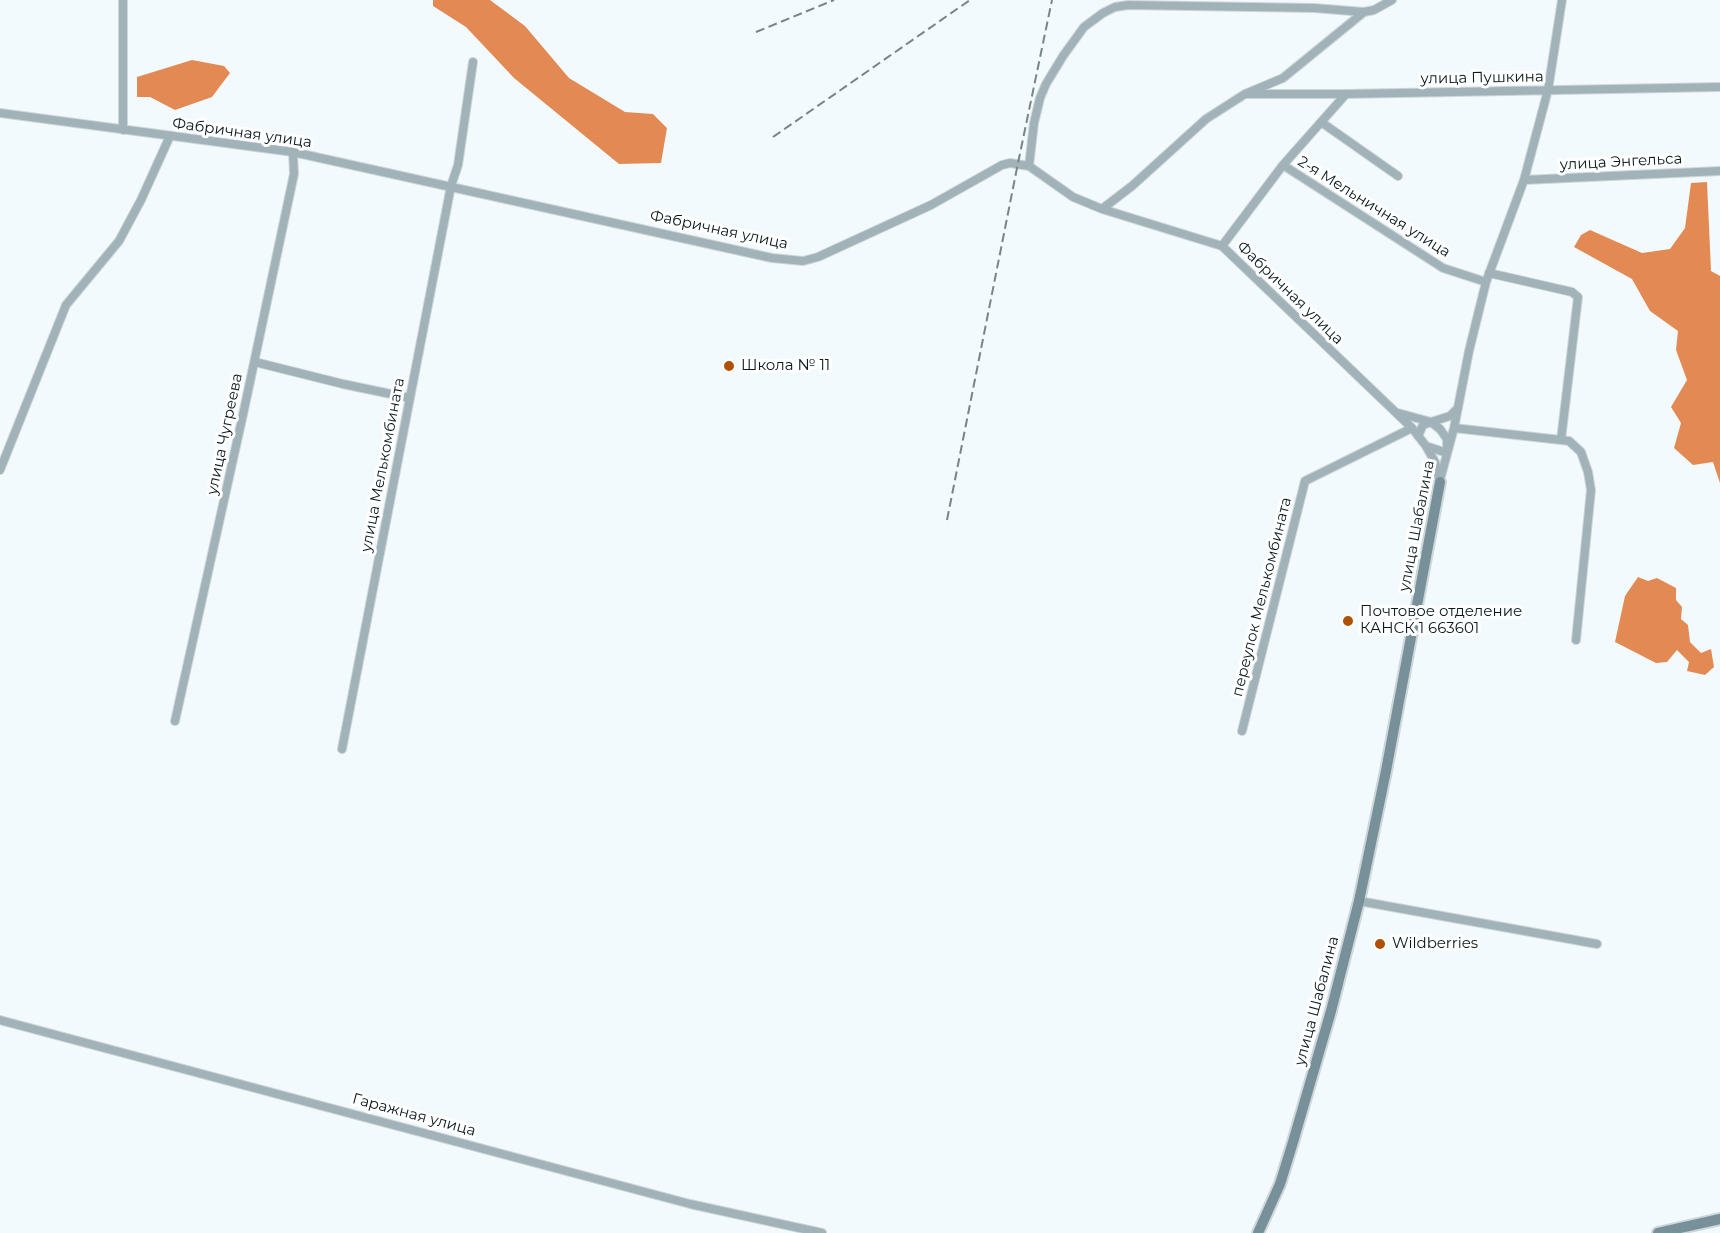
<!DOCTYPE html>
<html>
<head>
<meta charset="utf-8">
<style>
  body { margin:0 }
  canvas { display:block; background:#f2fafd }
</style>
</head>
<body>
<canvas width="1720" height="1233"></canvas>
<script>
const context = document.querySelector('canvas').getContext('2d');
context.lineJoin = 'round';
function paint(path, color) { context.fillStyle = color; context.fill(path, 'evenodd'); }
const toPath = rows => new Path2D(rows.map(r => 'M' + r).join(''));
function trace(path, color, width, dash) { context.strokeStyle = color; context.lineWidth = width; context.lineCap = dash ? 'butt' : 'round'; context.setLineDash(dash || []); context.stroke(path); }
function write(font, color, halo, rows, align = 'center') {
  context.font = font + ' Montserrat,sans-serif'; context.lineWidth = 6; context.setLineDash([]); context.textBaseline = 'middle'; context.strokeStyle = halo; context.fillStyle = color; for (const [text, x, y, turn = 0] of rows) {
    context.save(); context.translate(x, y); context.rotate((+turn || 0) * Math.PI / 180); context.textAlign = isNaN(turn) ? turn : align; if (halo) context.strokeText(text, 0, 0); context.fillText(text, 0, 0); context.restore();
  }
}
paint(toPath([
  [433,0,490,0,525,26,569,78,625,112,653,114,667,128,661,163,619,164,514,78,466,27,433,6],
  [192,60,224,66,230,73,212,97,175,110,150,97,137,97,137,77],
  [1707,182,1711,271,1720,276,1720,483,1713,462,1693,465,1674,448,1681,423,1671,407,1687,380,1676,350,1678,331,1650,311,1632,279,1574,247,1581,235,1590,230,1642,253,1670,249,1685,228,1691,183],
  [1638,577,1648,581,1657,578,1676,588,1676,600,1682,607,1681,619,1688,625,1690,642,1701,653,1711,649,1714,667,1705,675,1687,671,1689,662,1677,650,1667,662,1656,663,1615,642,1625,596]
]), '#e38a54');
const street = toPath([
  [1245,94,1346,94,1720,87],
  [0,113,293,152,772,258,803,261,818,257,931,205,1002,165,1010,163,1029,166,1073,197,1102,209,1222,246,1412,428,1426,446,1435,462,1440,482],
  [1321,122,1398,176],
  [123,130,123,0],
  [1283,165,1443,268,1486,282],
  [1029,166,1034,123,1040,98,1046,84,1063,56,1084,27,1103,13,1115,7,1128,5,1314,8,1364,12,1374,10,1392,0],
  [1524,180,1720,171],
  [1102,209,1132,186,1206,119,1245,94,1283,78,1364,12],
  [1222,246,1283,165,1346,94],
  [1489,273,1572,292,1578,297,1561,440,1569,441,1581,452,1588,472,1591,490,1576,640],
  [255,362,343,384,410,398],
  [1398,413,1431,422,1450,416,1458,408],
  [1454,428,1561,440],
  [1418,436,1423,425,1431,422,1440,429,1447,439,1447,453,1426,446],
  [0,470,66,305,119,241,141,200,170,136],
  [1440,480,1454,428,1469,351,1486,282,1524,180,1548,90,1562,0],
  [175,721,244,410,294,174,293,152],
  [1242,731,1305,481,1412,428],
  [342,749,451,186,458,165,473,62],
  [1359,901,1597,944],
  [0,1020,690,1204,822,1233]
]);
const secondary = toPath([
  [1258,1233,1280,1184,1293,1142,1331,1011,1359,901,1386,771,1440,482],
  [1658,1233,1720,1219]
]);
trace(street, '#cdd6d9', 10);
trace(secondary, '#cdd6d9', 14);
trace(street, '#a1b2b8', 8);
trace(secondary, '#779099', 10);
trace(toPath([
  [756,32,834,0],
  [773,137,970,0],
  [947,520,1018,163,1052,0]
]), '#788488', 2, [9, 4.5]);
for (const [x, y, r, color] of [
  [729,366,6,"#af5100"],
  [1348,621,6,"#af5100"],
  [1380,944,6,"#af5100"]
]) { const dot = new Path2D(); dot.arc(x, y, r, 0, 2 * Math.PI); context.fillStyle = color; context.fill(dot); trace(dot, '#fff', 2); }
write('15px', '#09191e', '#fff', [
  ["улица Пушкина",1482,78,-1],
  ["Фабричная улица",242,133,8],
  ["улица Энгельса",1621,162,-3],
  ["2-я Мельничная улица",1374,207,32],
  ["Фабричная улица",719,230,12],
  ["Фабричная улица",1290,293,44],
  ["улица Чугреева",225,434,-78],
  ["улица Мелькомбината",383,465,-79],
  ["улица Шабалина",1417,526,-79],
  ["переулок Мелькомбината",1262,597,-76],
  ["улица Шабалина",1317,1001,-75],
  ["Гаражная улица",414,1115,15]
]);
write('15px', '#09191e', '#fff', [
  ["Школа № 11",741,366],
  ["Почтовое отделение",1360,612],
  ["КАНСК 1 663601",1360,629],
  ["Wildberries",1392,944]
], 'left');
</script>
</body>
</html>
